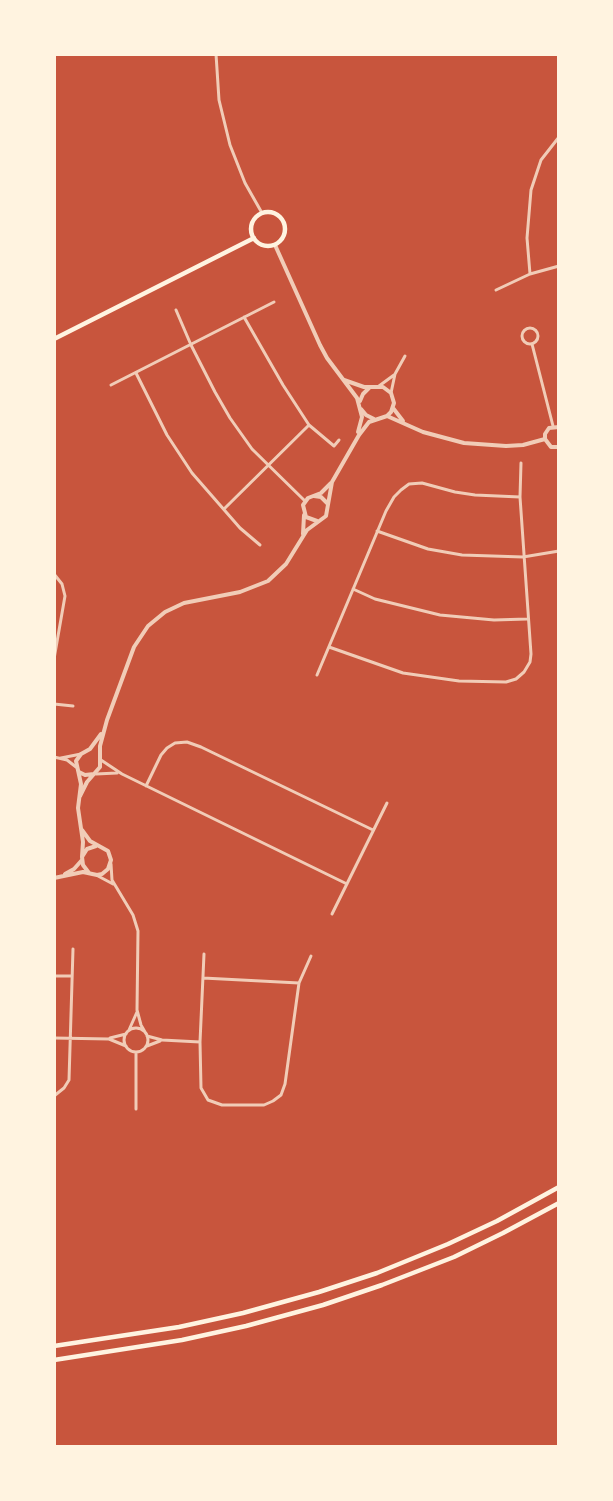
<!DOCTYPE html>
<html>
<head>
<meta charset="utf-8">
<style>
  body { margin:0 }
  #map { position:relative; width:613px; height:1501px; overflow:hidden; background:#c8553d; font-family:Montserrat,sans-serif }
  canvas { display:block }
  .frame { position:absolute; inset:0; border:56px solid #fff3e0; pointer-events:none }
</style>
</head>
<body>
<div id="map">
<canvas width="613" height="1501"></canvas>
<div class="frame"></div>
</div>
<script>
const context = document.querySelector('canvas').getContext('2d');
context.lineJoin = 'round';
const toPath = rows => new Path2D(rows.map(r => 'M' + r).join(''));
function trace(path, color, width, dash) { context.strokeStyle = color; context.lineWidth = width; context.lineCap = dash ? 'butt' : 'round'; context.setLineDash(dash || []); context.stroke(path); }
trace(toPath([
  [216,54,219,100,230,145,245,183,262,213],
  [530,274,527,238,531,190,541,160,559,137],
  [496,290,530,274,559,266],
  [176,310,191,345,215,392,230,418,252,449,305,501],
  [244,317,283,385,309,425,334,446,339,440],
  '522 336a8 8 0 1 1 16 0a8 8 0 1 1-16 0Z',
  [532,344,553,426],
  [136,373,167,435,192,473,240,528,260,545],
  [111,385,274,302],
  [379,386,394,375],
  [391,393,395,374,405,356],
  [224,509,309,425],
  [377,531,428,549,462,555,523,557,559,551],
  [54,574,62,584,65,596,54,659],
  [353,589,375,599,440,615,494,620,527,619],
  [329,647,403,673,459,681,506,682,516,679,524,672,530,662,531,654,520,497,521,463],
  [317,675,386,511,394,497,401,490,409,484,422,483,455,492,475,495,520,497],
  [54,704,73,706],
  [54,757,67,760,76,767],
  [61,758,81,754],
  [101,760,122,774,347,884],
  [96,774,117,773],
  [146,786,161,755,167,748,175,743,187,742,201,747,373,830],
  [111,864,112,880,133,915,138,931,137,1010,141,1025,145,1032],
  [98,876,113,884],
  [332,914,387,803],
  [204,954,200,1042,201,1088,208,1100,222,1105,264,1105,273,1101,281,1095,285,1084,299,983,311,956],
  [54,976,71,976],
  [203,978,299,983],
  '124 1040a12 12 0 1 1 24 0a12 12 0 1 1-24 0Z',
  [129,1030,137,1012],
  [147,1036,162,1040,200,1042],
  [54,1038,109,1039,126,1046],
  [110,1038,126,1034],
  [147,1046,160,1041],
  [136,1052,136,1109],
  [54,1096,64,1088,69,1080,73,949]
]), '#f1ccb7', 3);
trace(toPath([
  [275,245,320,345,327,358,357,398,362,417,358,432],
  [360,401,363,394,369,388],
  [393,408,403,421],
  [361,409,366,415,374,419],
  [387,416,423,432,464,443,506,446,523,445,545,439],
  [559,427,549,428,545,434,545,439,551,447,559,447],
  [314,496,321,497,328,504],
  [317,521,306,517,303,505,308,498,321,493,331,483],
  [303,534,304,515],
  [79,772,85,775,94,774],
  [80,796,87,782,100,767,100,746,107,720,134,647,148,626,165,612,184,603,240,592,268,581,286,564,307,530,326,516,332,482,359,435,369,422,387,416,391,412,394,403,391,393,383,387,364,387,344,380],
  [82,857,83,842,78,808,81,784,76,761,81,754,90,749,101,734],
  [89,873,83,865,82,857,87,849,96,846],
  [65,874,74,869,82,860],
  [54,878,83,872,97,875,102,874,108,869,111,860,108,851,90,841,82,830]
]), '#f1ccb7', 4);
trace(toPath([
  '251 229a17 17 0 1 1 34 0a17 17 0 1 1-34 0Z',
  [54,339,254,238],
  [54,1346,179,1327,243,1313,319,1292,377,1273,448,1244,497,1221,559,1187],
  [54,1360,182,1340,246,1326,323,1305,382,1285,454,1257,503,1233,559,1203]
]), '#fff3e0', 4.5);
</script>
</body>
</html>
